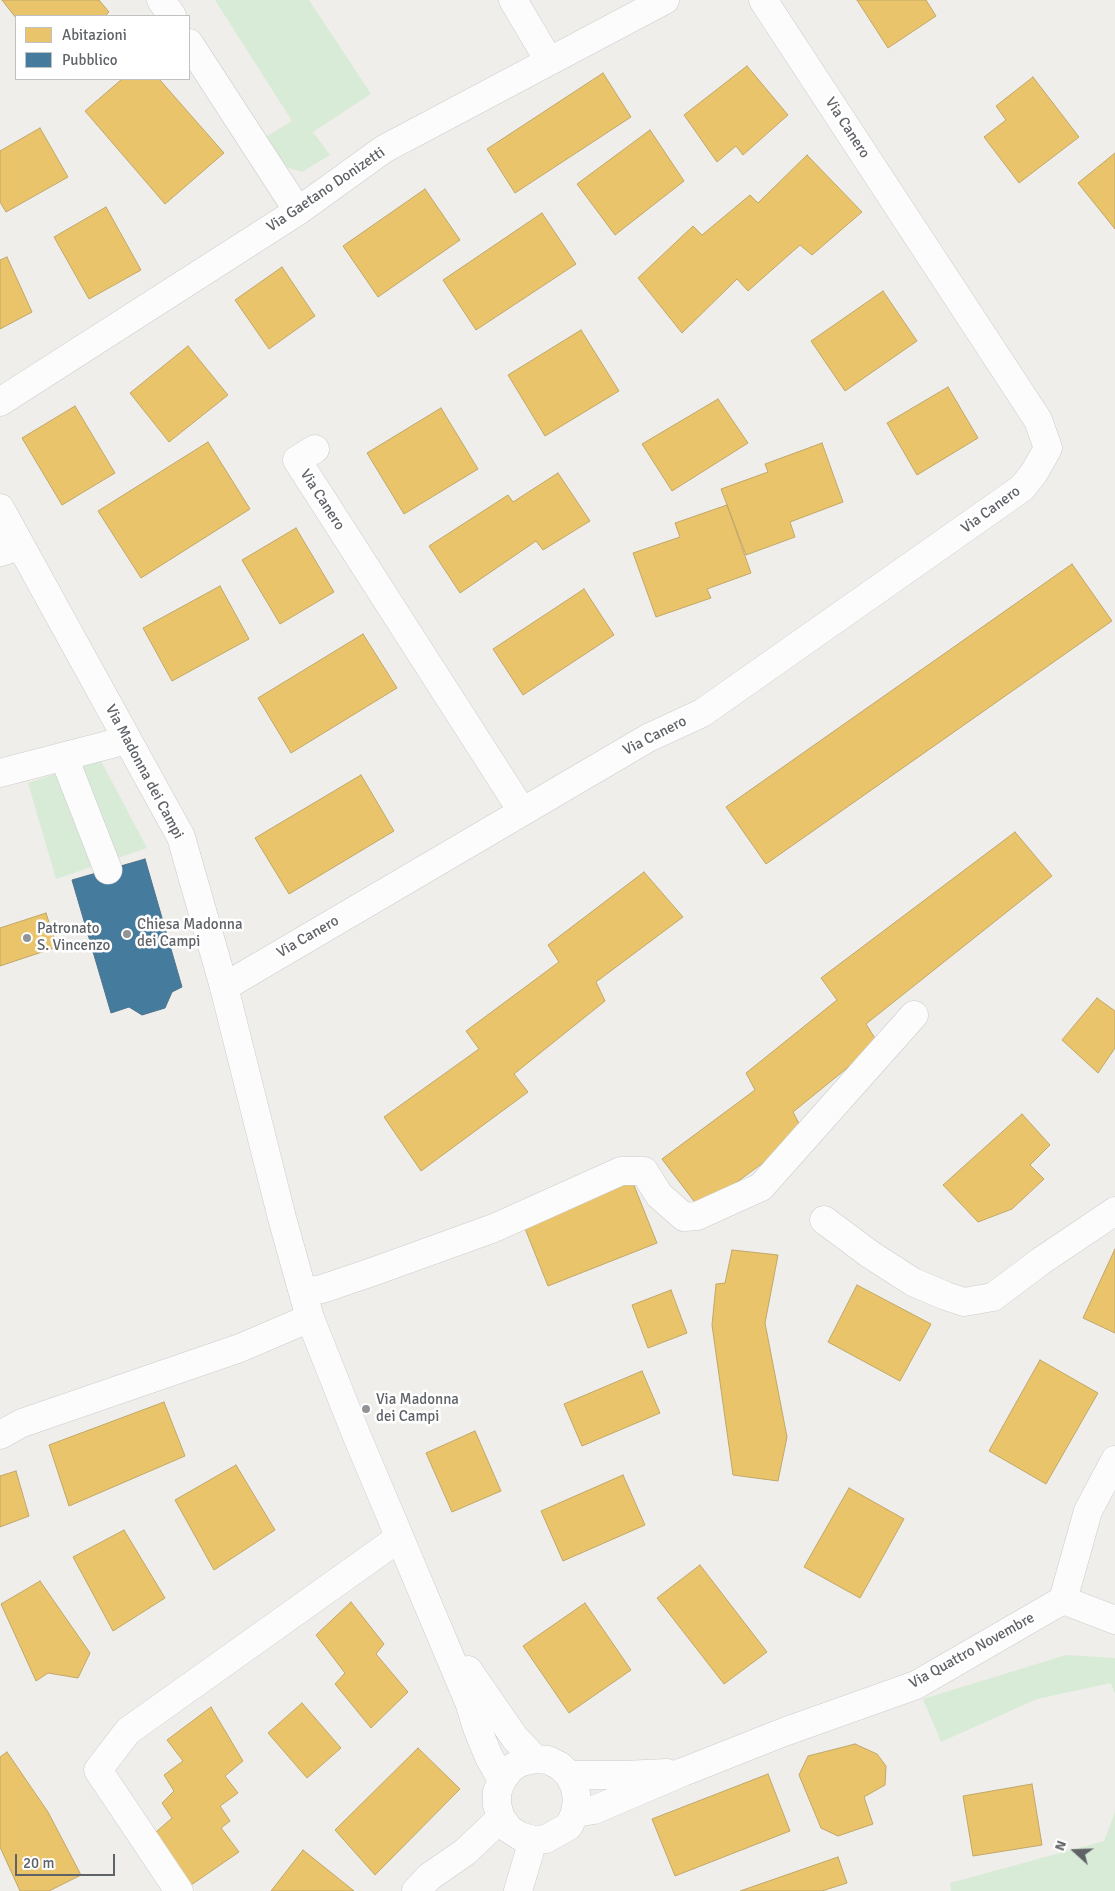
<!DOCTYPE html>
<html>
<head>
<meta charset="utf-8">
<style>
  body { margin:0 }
  #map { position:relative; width:1115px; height:1891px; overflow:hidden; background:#efeeea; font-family:Signika,sans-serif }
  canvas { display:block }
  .legend { position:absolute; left:15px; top:15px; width:175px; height:65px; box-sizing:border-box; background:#fff; border:1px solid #bfc1c3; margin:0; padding:6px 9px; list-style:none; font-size:15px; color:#5f6368 }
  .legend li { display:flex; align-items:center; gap:10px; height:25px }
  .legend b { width:25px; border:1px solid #bfc1c3 }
  .north { position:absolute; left:1050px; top:1826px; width:50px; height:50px; -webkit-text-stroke:4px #fff; paint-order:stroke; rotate:290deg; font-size:14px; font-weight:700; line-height:20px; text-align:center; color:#5f6368 }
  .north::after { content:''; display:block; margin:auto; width:18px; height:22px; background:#5f6368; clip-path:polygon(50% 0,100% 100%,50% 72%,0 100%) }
  .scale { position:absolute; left:15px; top:1854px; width:100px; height:22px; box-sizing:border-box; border:2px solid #5f6368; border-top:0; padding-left:6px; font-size:15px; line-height:18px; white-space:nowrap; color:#5f6368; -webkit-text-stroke:4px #fff; paint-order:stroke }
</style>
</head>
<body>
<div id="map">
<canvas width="1115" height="1891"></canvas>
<ul class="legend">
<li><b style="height:14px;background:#e9c46a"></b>Abitazioni</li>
<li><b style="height:14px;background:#457b9d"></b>Pubblico</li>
</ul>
<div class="north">N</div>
<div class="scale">20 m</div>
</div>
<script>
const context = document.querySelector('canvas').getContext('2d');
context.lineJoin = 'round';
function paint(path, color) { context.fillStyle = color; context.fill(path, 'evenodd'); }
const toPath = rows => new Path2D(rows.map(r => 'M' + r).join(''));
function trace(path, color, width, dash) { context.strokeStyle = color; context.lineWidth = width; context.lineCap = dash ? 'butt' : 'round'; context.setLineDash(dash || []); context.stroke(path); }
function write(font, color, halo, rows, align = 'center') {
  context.font = font + ' Signika,sans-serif'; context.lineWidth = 5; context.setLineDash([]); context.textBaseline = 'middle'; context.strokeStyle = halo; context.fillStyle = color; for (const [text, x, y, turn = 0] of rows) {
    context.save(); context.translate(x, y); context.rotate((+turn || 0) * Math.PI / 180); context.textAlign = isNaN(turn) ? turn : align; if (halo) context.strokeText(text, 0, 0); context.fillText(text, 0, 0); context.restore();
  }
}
paint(toPath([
  [215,0,309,0,371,94,313,132,330,155,302,172,283,166,264,138,292,121],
  [100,759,147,848,56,879,28,783],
  [1066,1655,1115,1658,1115,1694,1111,1683,1037,1699,941,1742,923,1699],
  [1115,1812,1115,1891,951,1891,950,1883,1104,1841]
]), '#d8ebd6');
const homes = toPath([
  [2,0,99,0,109,12,105,16,16,18,2,0],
  [857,0,926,0,936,16,888,48,857,0],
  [747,66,788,115,743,155,736,146,717,162,684,115,747,66],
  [603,73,631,117,515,193,487,149,603,73],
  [1033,77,1079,137,1019,183,984,137,1006,120,996,106,1033,77],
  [122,79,159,79,224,153,165,204,85,111,122,79],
  [40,128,68,177,6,212,0,202,0,151,40,128],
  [650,130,684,181,615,235,577,184,650,130],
  [1115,153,1115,229,1078,183,1115,153],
  [807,155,862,212,812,255,800,245,748,291,737,279,682,333,638,278,693,226,702,235,750,195,758,203,807,155],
  [425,189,460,240,378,297,343,246,425,189],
  [106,207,141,270,89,299,54,237,106,207],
  [542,213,576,264,476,330,443,280,542,213],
  [7,257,32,312,0,329,0,260,7,257],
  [282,267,315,316,269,349,235,300,282,267],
  [883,291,917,341,845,391,811,341,883,291],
  [581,330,619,391,545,436,508,375,581,330],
  [188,346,228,395,169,442,130,393,188,346],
  [948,387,978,438,917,475,887,423,948,387],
  [718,399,748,443,672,491,642,444,718,399],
  [75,406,115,473,62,505,22,438,75,406],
  [441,408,478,469,404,514,367,453,441,408],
  [208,442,250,509,141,578,98,511,208,442],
  [822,443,843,502,790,522,795,537,746,555,721,489,768,472,765,464,822,443],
  [558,473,590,521,543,550,536,541,460,593,429,546,508,495,513,502,558,473],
  [727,505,751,573,707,589,711,598,656,617,633,553,680,537,675,523,727,505],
  [296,528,334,592,280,624,242,560,296,528],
  [1072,564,1112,621,766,864,726,807,1072,564],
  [220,586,249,639,172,681,143,628,220,586],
  [584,589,614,635,523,695,493,649,584,589],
  [363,634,397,688,291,753,258,698,363,634],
  [361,775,394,831,289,894,255,838,361,775],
  [1015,832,1052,876,866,1024,878,1043,793,1112,804,1133,700,1209,662,1159,755,1090,746,1073,837,1000,821,978,1015,832],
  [644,872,683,917,596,982,605,1001,514,1074,528,1092,421,1171,384,1117,479,1049,466,1031,559,962,548,945,644,872],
  [46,913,57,947,0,966,0,928,46,913],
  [1097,998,1115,1011,1115,1048,1098,1073,1062,1040,1097,998],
  [1022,1114,1050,1145,1030,1165,1044,1179,1012,1209,978,1222,943,1185,1022,1114],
  [631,1178,657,1243,548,1286,522,1221,631,1178],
  [1115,1249,1115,1333,1083,1318,1115,1249],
  [732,1250,778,1255,765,1323,787,1437,778,1481,733,1475,712,1325,716,1284,725,1283,732,1250],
  [857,1285,931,1324,900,1381,828,1342,857,1285],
  [671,1290,687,1333,648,1348,632,1305,671,1290],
  [1040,1360,1098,1393,1046,1484,989,1451,1040,1360],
  [642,1371,660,1413,582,1446,564,1404,642,1371],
  [164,1402,185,1456,69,1506,49,1445,164,1402],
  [475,1431,501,1491,452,1512,426,1453,475,1431],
  [236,1465,275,1530,214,1570,175,1500,236,1465],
  [16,1471,29,1516,0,1527,0,1476,16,1471],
  [623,1475,645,1525,563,1561,541,1511,623,1475],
  [849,1488,904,1519,860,1598,804,1567,849,1488],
  [124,1530,165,1598,113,1631,73,1557,124,1530],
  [700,1565,767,1652,724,1684,657,1598,700,1565],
  [40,1581,90,1653,78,1678,48,1673,36,1681,1,1604,40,1581],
  [351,1602,384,1644,376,1654,408,1692,371,1728,335,1684,345,1673,316,1635,351,1602],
  [585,1603,631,1670,569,1713,523,1646,585,1603],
  [302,1703,341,1748,307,1778,268,1733,302,1703],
  [211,1707,243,1761,225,1776,238,1793,220,1806,230,1821,221,1828,239,1852,191,1885,156,1832,172,1818,162,1803,174,1791,164,1775,183,1761,167,1740,211,1707],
  [855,1744,877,1754,886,1766,885,1785,864,1797,873,1824,838,1836,821,1828,799,1775,808,1756,855,1744],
  [418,1748,460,1789,375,1875,335,1830,418,1748],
  [7,1752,48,1812,81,1875,49,1891,20,1891,0,1847,0,1757,7,1752],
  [768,1774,790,1831,675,1876,652,1819,768,1774],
  [1032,1784,1042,1845,973,1856,963,1796,1032,1784],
  [303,1850,354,1891,271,1891,303,1850],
  [838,1857,847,1883,822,1891,740,1891,838,1857]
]);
paint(homes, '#e9c46a');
trace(homes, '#c0a769', 1);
const public = toPath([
  [145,859,182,987,172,992,165,1008,142,1015,129,1007,111,1013,72,880,145,859]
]);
paint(public, '#457b9d');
trace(public, '#4d748d', 1);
const pedestrian = toPath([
  [64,757,108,870]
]);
const minor = toPath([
  [161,0,172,16],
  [513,0,549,61],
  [189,43,298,211],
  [0,402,298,211,384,149,665,0],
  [315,449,297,460,522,811],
  [0,552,20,546],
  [0,773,127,740],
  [224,987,648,738,702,713,1022,488,1034,473,1048,448,1038,420,763,0],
  [824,1220,871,1255,913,1282,946,1296,964,1302,993,1297,1041,1261,1115,1211],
  [304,1292,322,1289,375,1271,494,1228,621,1171,644,1171,659,1195,684,1217,697,1216,761,1187,914,1015],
  [0,1435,22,1423,240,1348,310,1318],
  [179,1891,98,1770,128,1731,399,1538],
  [416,1891,429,1877,465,1852,501,1818],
  [518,1891,533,1840]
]);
const tertiary = toPath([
  [0,508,181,837,224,987,282,1218,310,1318,356,1434,469,1702,477,1728,489,1757,502,1780],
  [1063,1600,1115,1620],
  [468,1670,515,1738,535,1759],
  [535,1759,548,1760,560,1766,569,1775,575,1787,577,1800,575,1813,569,1826,546,1839,533,1840,520,1836,509,1829,501,1818,497,1805,497,1792,502,1780,510,1769,521,1762,535,1759],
  [569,1775,624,1775,667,1773],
  [575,1813,594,1810,683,1772,784,1732,916,1685,1063,1600,1088,1511,1115,1460]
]);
trace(pedestrian, '#cbcccc', 29);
trace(minor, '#cbcccc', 29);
trace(tertiary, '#cbcccc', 29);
trace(pedestrian, '#fdfcfc', 28);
trace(minor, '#fdfcfc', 28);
trace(tertiary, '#fdfcfc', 28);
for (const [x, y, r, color] of [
  [127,934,5,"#919496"],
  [27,938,5,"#919496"],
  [366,1409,5,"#919496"]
]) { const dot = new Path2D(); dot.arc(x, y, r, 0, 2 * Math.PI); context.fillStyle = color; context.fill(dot); trace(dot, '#fff', 2); }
write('15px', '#5f6368', '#fff', [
  ["Via Canero",847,128,57],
  ["Via Gaetano Donizetti",326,190,-34],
  ["Via Canero",322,500,57],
  ["Via Canero",991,510,-36],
  ["Via Canero",655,736,-27],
  ["Via Madonna dei Campi",144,772,62],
  ["Via Canero",308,937,-30],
  ["Via Quattro Novembre",972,1651,-29]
]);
write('15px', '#5f6368', '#fff', [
  ["Chiesa Madonna",137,925],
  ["dei Campi",137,942],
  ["Patronato",37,929],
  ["S. Vincenzo",37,946],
  ["Via Madonna",376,1400],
  ["dei Campi",376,1417]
], 'left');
</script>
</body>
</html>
